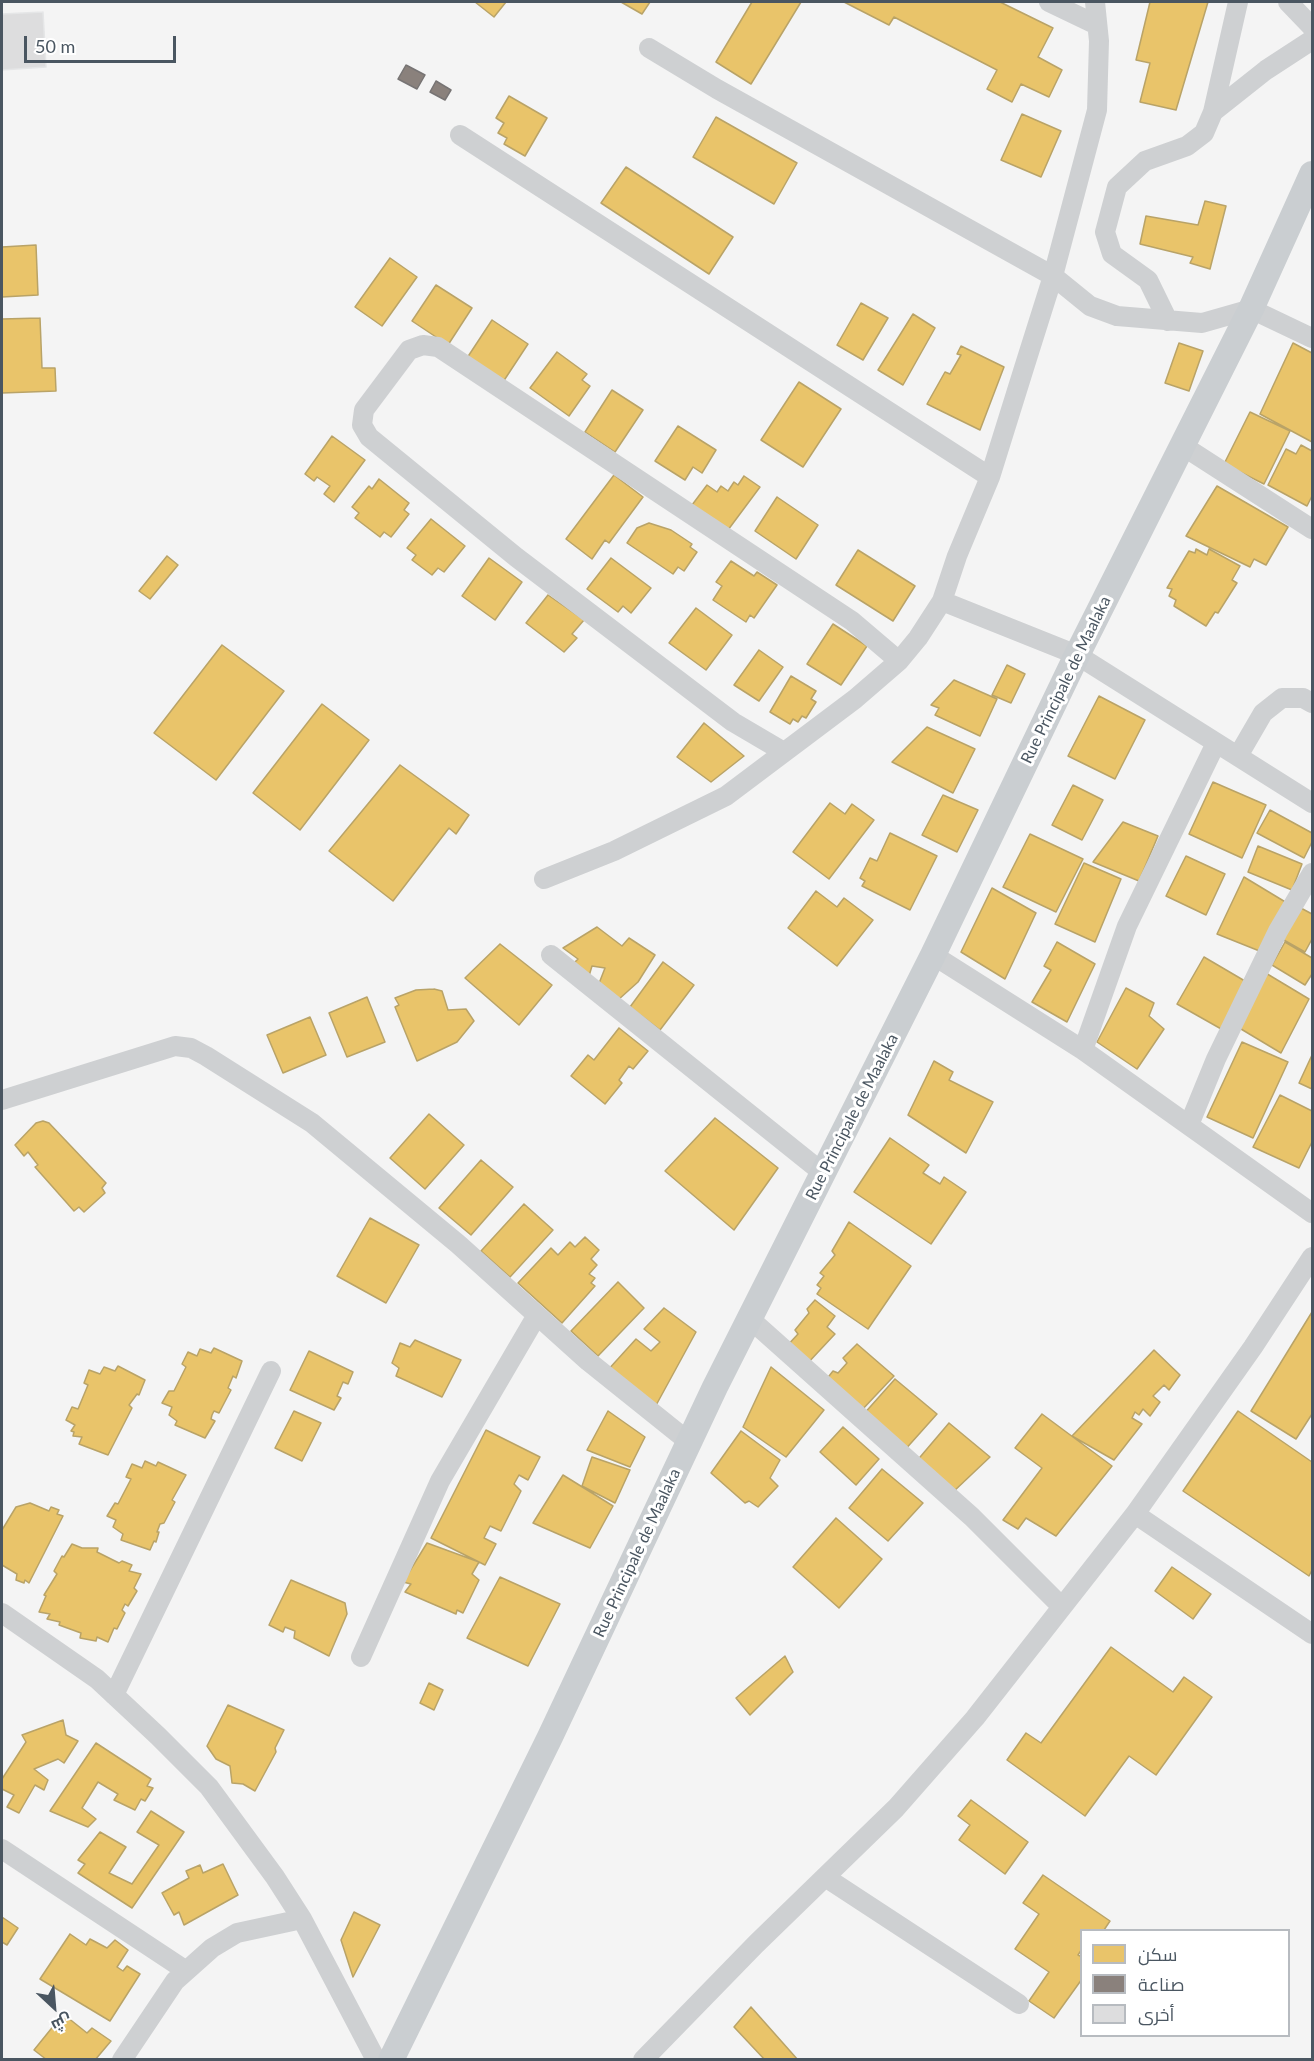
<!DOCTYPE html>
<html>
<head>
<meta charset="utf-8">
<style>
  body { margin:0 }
  #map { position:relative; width:1314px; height:2061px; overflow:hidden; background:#f4f4f4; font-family:Lato,Cairo,sans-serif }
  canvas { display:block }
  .frame { position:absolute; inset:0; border:3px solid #4a5661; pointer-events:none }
  .legend { position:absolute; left:1080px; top:1929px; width:210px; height:108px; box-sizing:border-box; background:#fff; border:2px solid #b7bbc0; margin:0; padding:8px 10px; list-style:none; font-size:18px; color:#4a5661 }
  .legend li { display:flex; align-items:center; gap:12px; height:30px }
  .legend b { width:30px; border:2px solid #b7bbc0 }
  .north { position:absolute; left:24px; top:1977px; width:60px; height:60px; -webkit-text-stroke:4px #fff; paint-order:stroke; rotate:154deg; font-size:16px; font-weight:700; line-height:24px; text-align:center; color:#4a5661 }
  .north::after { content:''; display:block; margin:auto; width:21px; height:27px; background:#4a5661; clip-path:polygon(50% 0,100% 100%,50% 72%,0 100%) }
  .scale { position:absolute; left:24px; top:36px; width:152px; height:27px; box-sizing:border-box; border:3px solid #4a5661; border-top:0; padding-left:8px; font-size:18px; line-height:21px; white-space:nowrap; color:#4a5661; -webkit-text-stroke:4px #fff; paint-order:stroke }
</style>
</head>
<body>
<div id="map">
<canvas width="1314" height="2061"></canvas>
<div class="frame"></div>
<ul class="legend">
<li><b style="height:16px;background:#e9c46a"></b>سكن</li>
<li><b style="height:16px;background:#8a817c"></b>صناعة</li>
<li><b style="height:16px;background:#ddddde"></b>أخرى</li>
</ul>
<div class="north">ش</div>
<div class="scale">50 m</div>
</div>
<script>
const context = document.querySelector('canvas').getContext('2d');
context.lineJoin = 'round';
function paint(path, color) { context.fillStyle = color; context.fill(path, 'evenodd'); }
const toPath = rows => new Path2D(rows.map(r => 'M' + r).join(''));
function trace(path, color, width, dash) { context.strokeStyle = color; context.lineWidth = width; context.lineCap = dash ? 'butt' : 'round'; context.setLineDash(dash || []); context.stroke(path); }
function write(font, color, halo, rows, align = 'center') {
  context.font = font + ' Lato,sans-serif'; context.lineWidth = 6; context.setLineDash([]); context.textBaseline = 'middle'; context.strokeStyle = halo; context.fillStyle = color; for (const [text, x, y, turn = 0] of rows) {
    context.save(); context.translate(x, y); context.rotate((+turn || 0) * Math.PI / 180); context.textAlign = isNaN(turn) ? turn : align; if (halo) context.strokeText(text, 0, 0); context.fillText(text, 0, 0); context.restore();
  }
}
const homes = toPath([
  [475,2,506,2,494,17,475,2],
  [621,2,650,2,642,14,621,2],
  [752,2,801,2,751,84,716,62,752,2],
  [844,2,1000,2,1053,28,1038,57,1062,70,1049,97,1021,84,1012,102,987,89,997,70,894,17,889,25,844,2],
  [1150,2,1208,2,1176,110,1140,102,1150,63,1136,60,1150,2],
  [509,96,547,118,525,156,504,144,507,138,498,133,504,123,496,118,509,96],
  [1022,114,1061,131,1041,177,1001,160,1022,114],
  [716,117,797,163,774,204,693,157,716,117],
  [626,167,733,237,709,274,601,203,626,167],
  [1205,201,1226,206,1210,269,1190,263,1193,257,1140,244,1146,216,1198,225,1205,201],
  [36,245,38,295,2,297,2,247,36,245],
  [390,258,417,277,382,326,355,307,390,258],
  [436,285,472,308,448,345,412,321,436,285],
  [861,303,888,318,863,360,837,345,861,303],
  [913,314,935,328,903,385,878,370,913,314],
  [40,318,42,368,55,368,56,391,2,393,2,319,40,318],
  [492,320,528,344,503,382,467,358,492,320],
  [1179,343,1203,351,1189,391,1165,383,1179,343],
  [1293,343,1312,353,1312,442,1260,414,1293,343],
  [961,346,1004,367,980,430,927,404,945,372,950,374,961,355,957,354,961,346],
  [557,352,587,374,582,380,590,386,569,416,530,388,557,352],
  [799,382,841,409,803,467,761,440,799,382],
  [612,390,643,410,615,452,585,432,612,390],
  [1250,412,1290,431,1264,484,1224,464,1250,412],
  [678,426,716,450,702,473,693,467,685,480,655,461,678,426],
  [332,436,365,460,334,502,324,494,330,486,317,477,314,481,305,474,332,436],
  [1301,445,1312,451,1312,496,1307,506,1268,485,1286,449,1296,454,1301,445],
  [614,475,643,497,609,543,605,540,592,559,566,539,614,475],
  [744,476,760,487,728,530,692,505,707,485,717,492,721,486,728,491,734,482,738,485,744,476],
  [379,479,409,503,404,510,409,514,391,537,384,532,380,537,355,518,359,513,352,507,369,486,372,489,379,479],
  [1217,486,1288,527,1266,565,1254,559,1250,567,1186,536,1217,486],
  [777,497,818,525,796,559,755,531,777,497],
  [431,519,465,546,444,572,438,568,432,575,412,560,416,555,407,548,431,519],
  [649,523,671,530,692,544,690,547,697,552,684,571,678,567,673,574,627,543,637,528,649,523],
  [1196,549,1207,555,1209,549,1240,566,1232,580,1237,583,1218,613,1215,612,1206,626,1174,606,1176,600,1169,596,1172,589,1167,588,1189,551,1195,553,1196,549],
  [858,550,915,586,893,621,836,585,858,550],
  [167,556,178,565,150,599,139,591,167,556],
  [489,558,522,582,495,620,462,596,489,558],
  [611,558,651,588,631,613,623,606,618,612,587,589,611,558],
  [731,561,754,576,757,572,777,585,754,618,750,615,746,622,713,600,722,586,716,582,731,561],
  [548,595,584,620,572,634,577,638,564,652,526,623,548,595],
  [696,608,732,635,706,670,669,643,696,608],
  [833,624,867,646,841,685,807,664,833,624],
  [222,645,284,691,216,780,154,733,222,645],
  [759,650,783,667,759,701,734,685,759,650],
  [1007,665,1025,674,1011,703,992,695,1007,665],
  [791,676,816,691,811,699,816,702,806,718,802,716,798,722,793,719,790,724,770,712,791,676],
  [954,680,997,699,980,736,935,715,939,708,931,705,954,680],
  [1099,696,1145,720,1115,779,1068,756,1099,696],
  [322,704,369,740,300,830,253,793,322,704],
  [704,723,744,756,711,782,677,757,704,723],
  [927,727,975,749,953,793,892,762,927,727],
  [400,765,469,815,456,834,449,828,393,901,329,851,400,765],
  [1213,782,1266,805,1242,858,1189,834,1213,782],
  [1073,785,1103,800,1082,840,1052,825,1073,785],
  [943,795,978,810,957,852,922,835,943,795],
  [830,803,845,814,852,804,874,820,829,879,793,852,830,803],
  [1270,810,1312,833,1312,842,1304,858,1257,833,1270,810],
  [1123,822,1158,836,1139,881,1093,862,1123,822],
  [890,833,937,856,910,910,862,886,865,881,860,878,870,858,877,861,890,833],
  [1030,834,1083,859,1056,912,1003,887,1030,834],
  [1258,846,1302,864,1292,890,1248,872,1258,846],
  [1186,856,1225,874,1206,915,1166,896,1186,856],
  [1084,863,1121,879,1095,942,1055,924,1084,863],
  [1244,877,1287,903,1262,952,1217,934,1244,877],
  [992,888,1036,913,1005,979,961,952,992,888],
  [816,891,837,907,844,898,873,920,837,966,788,928,816,891],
  [1299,907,1312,914,1312,939,1305,952,1282,939,1299,907],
  [597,927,622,946,629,938,655,955,638,982,618,1000,598,986,605,968,592,966,589,976,571,966,578,959,563,948,597,927],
  [1057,942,1095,964,1067,1022,1032,1002,1051,970,1044,966,1057,942],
  [1285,942,1312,958,1312,974,1305,985,1272,965,1285,942],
  [500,944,552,985,519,1025,465,978,500,944],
  [1204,957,1250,984,1223,1030,1177,1004,1204,957],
  [663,962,694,985,660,1030,630,1007,663,962],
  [1264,972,1309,999,1281,1053,1236,1026,1264,972],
  [1126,988,1154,1003,1149,1016,1164,1029,1137,1069,1097,1042,1126,988],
  [434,989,442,991,448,1010,466,1009,474,1021,457,1042,417,1061,395,1007,399,1005,395,998,416,990,434,989],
  [367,997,385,1042,347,1057,329,1013,367,997],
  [310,1017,326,1055,283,1073,267,1035,310,1017],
  [619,1028,648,1051,633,1069,629,1066,619,1080,622,1083,605,1104,571,1076,588,1055,594,1060,619,1028],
  [1242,1042,1288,1062,1253,1138,1207,1117,1242,1042],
  [1312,1055,1312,1089,1299,1083,1312,1055],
  [934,1061,953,1072,949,1080,993,1102,966,1153,908,1115,934,1061],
  [1280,1095,1312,1111,1312,1142,1299,1168,1253,1147,1280,1095],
  [429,1114,464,1145,425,1189,390,1158,429,1114],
  [715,1118,778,1168,734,1230,665,1171,715,1118],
  [43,1121,49,1123,106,1183,102,1188,105,1193,84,1212,79,1207,74,1211,35,1167,38,1165,28,1152,24,1156,15,1145,36,1123,43,1121],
  [890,1138,929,1165,923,1173,940,1184,944,1177,966,1192,931,1244,854,1192,890,1138],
  [481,1160,513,1187,471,1235,439,1208,481,1160],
  [524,1204,553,1230,510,1277,481,1251,524,1204],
  [370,1218,419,1245,386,1303,337,1276,370,1218],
  [849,1222,911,1266,868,1329,817,1294,821,1288,817,1285,824,1276,820,1273,835,1255,832,1251,849,1222],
  [585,1237,599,1250,591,1259,597,1265,589,1274,595,1278,591,1283,595,1286,562,1323,518,1283,551,1248,558,1255,570,1242,575,1247,585,1237],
  [618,1282,644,1308,598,1356,571,1331,618,1282],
  [815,1300,835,1316,827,1327,835,1334,806,1365,785,1348,798,1334,795,1330,809,1313,807,1309,815,1300],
  [664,1308,696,1332,654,1409,607,1371,636,1339,651,1351,660,1342,644,1329,664,1308],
  [1312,1312,1312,1414,1296,1439,1251,1411,1312,1312],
  [415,1340,461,1360,442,1397,396,1376,399,1368,392,1363,400,1343,410,1347,415,1340],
  [857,1344,894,1376,860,1412,825,1381,833,1371,838,1373,847,1363,843,1358,857,1344],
  [214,1348,242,1361,236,1378,233,1376,228,1388,231,1390,219,1413,214,1411,212,1415,211,1419,215,1421,205,1438,175,1425,177,1421,169,1415,172,1407,162,1403,169,1391,174,1391,186,1367,182,1364,188,1352,197,1356,200,1349,211,1353,214,1348],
  [1154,1350,1180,1375,1169,1390,1164,1385,1153,1396,1160,1402,1150,1416,1143,1409,1139,1415,1135,1412,1132,1418,1142,1424,1114,1460,1072,1436,1154,1350],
  [309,1351,353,1372,348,1384,343,1382,337,1396,341,1398,334,1410,290,1390,309,1351],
  [118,1366,145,1380,139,1395,137,1394,129,1405,132,1408,108,1455,79,1444,82,1437,73,1436,74,1432,71,1431,75,1425,66,1420,72,1407,78,1409,88,1385,84,1383,89,1370,100,1374,104,1367,115,1371,118,1366],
  [771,1367,824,1410,786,1457,743,1427,771,1367],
  [895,1379,937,1414,903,1452,862,1416,895,1379],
  [294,1411,321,1423,302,1461,275,1448,294,1411],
  [608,1411,645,1437,630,1467,587,1450,608,1411],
  [1238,1411,1312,1462,1312,1570,1309,1576,1183,1491,1238,1411],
  [1042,1414,1112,1466,1056,1536,1026,1518,1018,1529,1003,1520,1042,1468,1015,1448,1042,1414],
  [949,1423,990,1457,952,1493,915,1463,949,1423],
  [843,1427,879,1459,856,1485,820,1452,843,1427],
  [486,1430,540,1457,528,1480,519,1475,514,1484,521,1491,501,1531,490,1526,484,1538,496,1544,485,1565,431,1538,486,1430],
  [741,1431,780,1460,770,1478,778,1486,758,1507,749,1501,745,1503,711,1473,741,1431],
  [592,1457,630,1470,615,1503,582,1486,592,1457],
  [145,1461,156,1466,158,1462,186,1475,172,1500,175,1502,164,1523,160,1524,157,1532,159,1532,156,1542,154,1541,150,1550,121,1540,123,1534,113,1527,116,1520,107,1516,115,1503,118,1504,131,1479,126,1477,132,1464,142,1468,145,1461],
  [882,1469,923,1503,888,1541,849,1508,882,1469],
  [563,1475,613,1506,590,1548,533,1523,563,1475],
  [30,1503,49,1511,51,1507,59,1510,57,1514,63,1516,29,1583,25,1580,24,1583,16,1580,17,1574,2,1565,2,1530,16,1507,30,1503],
  [836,1518,882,1559,839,1608,793,1567,836,1518],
  [427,1543,479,1562,472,1574,479,1580,463,1613,457,1610,456,1614,405,1592,411,1584,403,1582,427,1543],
  [72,1544,82,1548,98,1548,97,1552,119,1563,122,1561,132,1565,129,1571,141,1574,134,1588,137,1591,128,1606,125,1604,122,1610,125,1613,117,1629,114,1628,108,1642,97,1637,96,1641,80,1638,81,1633,59,1625,60,1622,47,1619,50,1614,39,1612,46,1596,44,1595,57,1574,54,1571,62,1556,64,1557,72,1544],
  [1172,1567,1211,1594,1193,1619,1155,1591,1172,1567],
  [500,1577,560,1604,528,1666,467,1638,500,1577],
  [291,1580,345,1603,347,1614,329,1656,294,1638,295,1631,285,1627,283,1632,269,1625,291,1580],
  [1111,1647,1173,1692,1184,1677,1212,1697,1156,1775,1129,1756,1085,1816,1007,1760,1026,1733,1041,1743,1111,1647],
  [785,1656,793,1672,750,1715,736,1698,785,1656],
  [429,1683,443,1690,434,1710,420,1703,429,1683],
  [228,1705,284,1730,275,1748,276,1752,255,1791,243,1784,232,1783,230,1766,216,1759,207,1746,228,1705],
  [63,1720,66,1735,78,1741,64,1763,58,1759,34,1769,48,1780,44,1790,35,1785,19,1813,7,1807,14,1795,2,1789,2,1779,26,1742,22,1735,63,1720],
  [96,1743,151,1779,147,1786,153,1788,145,1801,141,1799,135,1810,114,1800,118,1794,98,1782,82,1808,96,1819,88,1827,50,1811,96,1743],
  [971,1800,1028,1842,1005,1874,959,1840,970,1825,958,1816,971,1800],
  [151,1811,184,1832,132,1908,78,1873,85,1864,78,1860,100,1832,126,1847,109,1873,132,1884,159,1845,137,1832,151,1811],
  [223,1864,238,1895,184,1925,179,1912,174,1915,162,1893,189,1878,186,1871,200,1865,203,1873,223,1864],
  [1043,1875,1110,1921,1104,1930,1082,1930,1082,1949,1078,1955,1082,1957,1082,1979,1054,2018,1029,2001,1049,1972,1015,1949,1039,1914,1023,1903,1043,1875],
  [354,1912,380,1925,353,1977,341,1940,354,1912],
  [2,1917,18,1928,7,1945,2,1942,2,1917],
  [70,1934,86,1945,90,1939,107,1948,115,1940,128,1950,117,1967,123,1971,127,1966,140,1974,110,2021,40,1979,70,1934],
  [751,2007,798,2060,765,2060,734,2027,751,2007],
  [67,2017,87,2033,92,2028,111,2041,95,2060,47,2060,34,2050,55,2024,58,2026,67,2017]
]);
paint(homes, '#e9c46a');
trace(homes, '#b9a367', 1.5);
const industry = toPath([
  [406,65,425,75,417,89,398,79,406,65],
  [436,81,451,90,445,100,430,92,436,81]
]);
paint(industry, '#8a817c');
trace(industry, '#777474', 1.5);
const building = toPath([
  [43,12,46,67,2,70,2,14,43,12]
]);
paint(building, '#ddddde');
trace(building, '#e5e6e7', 1.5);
trace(toPath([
  [1049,2,1097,25],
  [1288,2,1312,27],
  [649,48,717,89,1053,276,1090,306,1117,316,1202,323,1251,309,1312,338],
  [1213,112,1266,70,1312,40],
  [460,135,990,477],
  [1168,321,1148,280,1112,254,1105,232,1117,187,1145,161,1187,146,1204,133,1213,112,1238,2],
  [1183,446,1312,529],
  [942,601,1077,655,1312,803],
  [784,752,733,722,516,557,369,437,362,425,364,410,409,350,423,345,438,347,852,621,899,661],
  [1238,756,1263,713,1282,698,1303,698,1312,703],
  [544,879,614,851,726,796,855,699,899,661,918,638,942,601,957,556,990,477,1024,368,1053,276,1097,110,1099,41,1095,2],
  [551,955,823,1173],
  [933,955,1083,1050,1312,1213],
  [1083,1050,1127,926,1216,743],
  [2,1100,175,1046,191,1048,206,1056,312,1123,458,1244,588,1361,689,1442],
  [1189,1125,1216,1059,1278,931,1312,873],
  [750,1319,972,1517,1061,1606],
  [1135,1514,1312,1634],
  [2,1613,97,1679,158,1736,209,1787,275,1877,302,1919,376,2060],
  [361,1657,440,1481,537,1315],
  [114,1695,271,1371],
  [2,1849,185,1970],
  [825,1877,1019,2004],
  [122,2060,175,1981,212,1948,237,1933,302,1919],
  [643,2060,756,1944,896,1808,975,1718,1135,1514,1253,1347,1312,1257]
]), '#ced0d2', 20);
trace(toPath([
  [391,2060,550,1737,715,1387,933,955,1077,655,1251,309,1312,174]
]), '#caced1', 26);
write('16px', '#4a5661', '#fff', [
  ["Rue Principale de Maalaka",1066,680,-64],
  ["Rue Principale de Maalaka",852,1117,-63],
  ["Rue Principale de Maalaka",637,1553,-65]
]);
</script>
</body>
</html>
